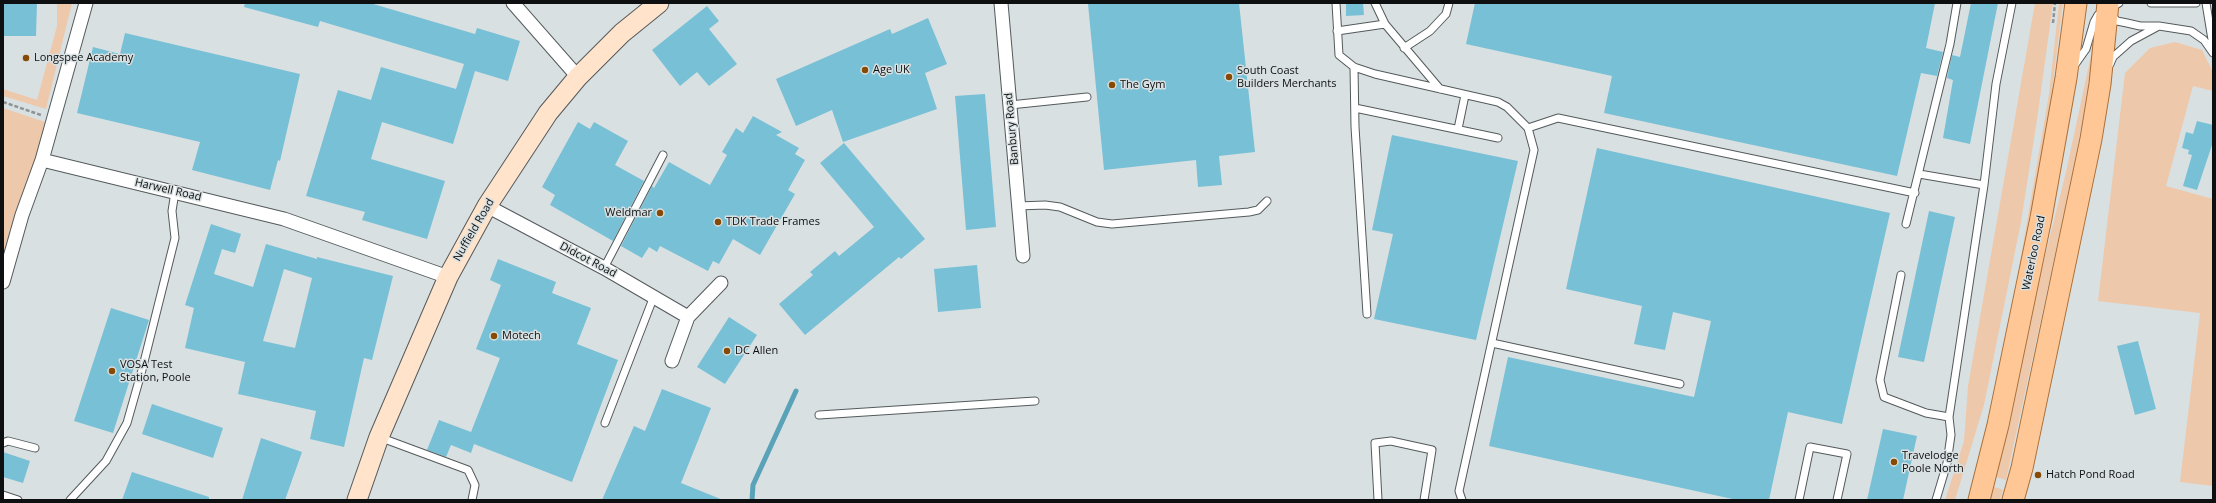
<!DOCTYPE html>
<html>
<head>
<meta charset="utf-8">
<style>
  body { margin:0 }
  #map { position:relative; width:2216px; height:503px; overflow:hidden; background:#d9e0e2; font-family:"Open Sans",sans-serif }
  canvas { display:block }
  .frame { position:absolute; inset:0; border:4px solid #0d0f10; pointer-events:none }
</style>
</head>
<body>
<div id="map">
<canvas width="2216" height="503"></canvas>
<div class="frame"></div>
</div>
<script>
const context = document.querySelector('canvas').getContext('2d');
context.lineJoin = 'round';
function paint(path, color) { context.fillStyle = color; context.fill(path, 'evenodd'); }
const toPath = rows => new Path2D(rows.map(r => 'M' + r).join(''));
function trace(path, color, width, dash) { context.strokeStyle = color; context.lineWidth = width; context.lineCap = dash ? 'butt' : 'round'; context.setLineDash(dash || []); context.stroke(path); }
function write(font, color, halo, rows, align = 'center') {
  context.font = font + ' "Open Sans",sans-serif'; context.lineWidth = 3; context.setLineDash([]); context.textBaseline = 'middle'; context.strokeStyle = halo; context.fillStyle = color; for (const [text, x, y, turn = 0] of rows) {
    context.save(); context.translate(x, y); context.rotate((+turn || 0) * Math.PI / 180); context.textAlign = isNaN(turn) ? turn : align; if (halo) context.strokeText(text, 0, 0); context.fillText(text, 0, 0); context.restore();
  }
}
paint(toPath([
  [57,3,72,3,46,109,3,96,3,89,37,100,57,26],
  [2035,3,2053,3,2038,113,2021,222,1984,405,1955,500,1945,500,1964,441,1968,386],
  [2059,3,2063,3,2049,115,2030,226,2011,315,2049,94],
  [2096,32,2095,54,2072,177,2006,480,1996,477,2037,288,2066,172],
  [2175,42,2202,50,2213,72,2213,91,2193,86,2166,186,2213,199,2213,486,2180,482,2200,313,2098,301,2125,73,2150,48],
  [3,108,51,124,3,282],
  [1992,486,2003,490,2000,500,1988,500]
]), '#eec8aa');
trace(toPath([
  [752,500,753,485,796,391]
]), '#5aa2b8', 5);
paint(toPath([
  [3,3,37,3,36,36,3,36],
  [245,3,370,3,475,34,477,28,520,41,508,81,475,71,453,144,382,122,371,159,445,181,427,239,362,220,365,212,306,196,338,90,371,100,381,67,456,89,464,64,320,21,318,27,244,7],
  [1098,3,1239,3,1255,152,1219,156,1222,185,1198,187,1196,160,1104,170,1088,4],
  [1346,3,1363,3,1364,15,1346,16],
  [1475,3,1935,3,1926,48,1943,52,1937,76,1921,73,1897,176,1604,113,1612,76,1466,44],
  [1971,3,1998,3,1970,144,1943,138,1953,80,1947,78,1952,55,1960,57],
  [707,6,719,21,709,29,737,64,709,86,697,72,680,86,652,50],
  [928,18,947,64,925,73,937,109,843,142,832,110,796,126,776,79,890,29,892,34],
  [125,33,300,74,280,161,278,160,270,190,192,170,200,142,77,113,93,47,120,54],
  [985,94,996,227,966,230,955,96],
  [753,116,782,132,776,135,799,148,795,154,805,160,788,190,795,194,760,255,733,239,719,264,713,261,708,271,660,246,657,252,649,247,642,258,621,246,652,186,654,188,669,162,710,185,727,155,722,152,736,128,743,133],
  [2197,121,2213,125,2213,142,2197,190,2183,186,2192,155,2188,154,2189,150,2182,148,2186,132,2193,134],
  [578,122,590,129,594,122,628,141,615,165,644,181,613,241,550,205,555,195,542,187],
  [1392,135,1518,161,1476,340,1374,319,1393,234,1372,230],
  [844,143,925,239,901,259,899,257,805,335,779,304,813,275,810,272,835,251,839,256,874,227,820,163],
  [1597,148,1890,213,1842,424,1788,412,1769,500,1737,500,1489,446,1508,357,1694,397,1711,321,1673,312,1665,350,1634,344,1642,306,1566,289],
  [1929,211,1955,217,1924,362,1898,357],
  [211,224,241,234,235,253,222,249,214,274,253,287,266,244,317,259,317,257,393,276,372,360,364,358,344,447,310,439,316,411,238,394,245,362,185,348,194,308,185,305],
  [284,269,312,278,295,348,263,341],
  [498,259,556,282,552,293,591,308,577,344,618,360,572,482,474,444,471,453,451,445,446,457,427,450,439,420,471,432,500,358,476,349,501,285,490,280],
  [977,265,981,308,938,312,934,269],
  [111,308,149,320,113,433,74,421],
  [729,317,757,335,725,384,697,367],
  [2138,341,2156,409,2135,415,2117,346],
  [662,389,711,408,681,483,723,500,602,500,634,426,645,431],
  [152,404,223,428,213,458,142,434],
  [1883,429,1917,436,1903,500,1867,500],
  [261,438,302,452,285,500,242,500],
  [3,452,30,461,23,483,3,477],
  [132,472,209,497,209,500,122,500]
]), '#78c0d6');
const lane = toPath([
  [1336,3,1339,55,1354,67,1375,74,1498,102,1507,107,1528,128,1534,150,1459,491,1462,500],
  [1375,3,1385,24,1440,89],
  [2151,3,2196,3],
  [2206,3,2213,46],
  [2111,15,2117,21,2127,23,2140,26,2159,26,2191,31,2204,40,2213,53],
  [1337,31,1385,24],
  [1404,48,1430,31,1446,14,1449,3],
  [2110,64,2113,57,2131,41,2157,27],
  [2074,66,2086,49,2094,22,2098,15,2119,3],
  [1354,67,1355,127,1367,314],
  [1010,105,1087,97],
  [1355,108,1498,138],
  [1528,128,1558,118,1915,193],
  [1458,129,1465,95],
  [1919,174,1984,185],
  [1018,206,1045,205,1060,207,1097,222,1112,224,1249,212,1258,210,1267,201],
  [1906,224,1950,44,1957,3],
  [604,268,663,155],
  [1901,275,1880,380,1884,397,1926,413,1949,417,1951,435,1947,463,1936,500],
  [1492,343,1680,384],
  [819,415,1035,401],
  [1949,417,1984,185,1996,84,2012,3],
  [605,423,654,296],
  [379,437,468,470,475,485,472,500],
  [3,443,8,441,35,448],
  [3,495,18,500],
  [70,500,106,461,127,423,142,370,175,238,172,211,175,192],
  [1378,500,1375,443,1391,441,1432,450,1424,500],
  [1799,500,1810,447,1847,454,1837,500]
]);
const street = toPath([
  [513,3,578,77],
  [1001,3,1023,256],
  [42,160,284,219,448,277],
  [487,206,604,268,688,317],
  [3,282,22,215,42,160,86,3],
  [672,361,688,317,721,283]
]);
const secondary = toPath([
  [357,500,379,437,448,277,487,206,548,113,578,77,622,33,659,3]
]);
const primary = toPath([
  [1979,500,1998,425,2041,218,2066,78,2076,3],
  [2013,500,2022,468,2091,139,2100,84,2108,3]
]);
trace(lane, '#545a5c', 9);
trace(street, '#545a5c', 15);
trace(secondary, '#545a5c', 21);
trace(primary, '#aa6f38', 23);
trace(toPath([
  [2053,23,2055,3],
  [3,102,41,115]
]), '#8e9395', 2.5, [4, 2]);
trace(lane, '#fff', 7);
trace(street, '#fff', 13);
trace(secondary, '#ffe3ca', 19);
trace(primary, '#fec795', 21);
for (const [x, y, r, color] of [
  [26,58,4,"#864a04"],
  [865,70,4,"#864a04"],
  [1229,77,4,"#864a04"],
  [1112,85,4,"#864a04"],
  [660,213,4,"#864a04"],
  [718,222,4,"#864a04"],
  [494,336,4,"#864a04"],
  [727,351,4,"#864a04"],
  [112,371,4,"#864a04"],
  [1894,462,4,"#864a04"],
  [2038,475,4,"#864a04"]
]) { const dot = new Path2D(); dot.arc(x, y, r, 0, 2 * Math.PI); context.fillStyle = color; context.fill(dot); trace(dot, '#d9e0e2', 1.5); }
write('11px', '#0d0f10', '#d9e0e2', [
  ["Longspee Academy",34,58],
  ["Age UK",873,70],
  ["South Coast",1237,71],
  ["Builders Merchants",1237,84],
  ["The Gym",1120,85],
  ["Weldmar",652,213,"right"],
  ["TDK Trade Frames",726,222],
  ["Motech",502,336],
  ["DC Allen",735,351],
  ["VOSA Test",120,365],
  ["Station, Poole",120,378],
  ["Travelodge",1902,456],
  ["Poole North",1902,469],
  ["Hatch Pond Road",2046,475]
], 'left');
write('11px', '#0d0f10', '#d9e0e2', [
  ["Banbury Road",1012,129,-95],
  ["Harwell Road",168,190,13],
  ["Nuffield Road",474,230,-60],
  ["Waterloo Road",2034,253,-78],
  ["Didcot Road",588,260,28]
]);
</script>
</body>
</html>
